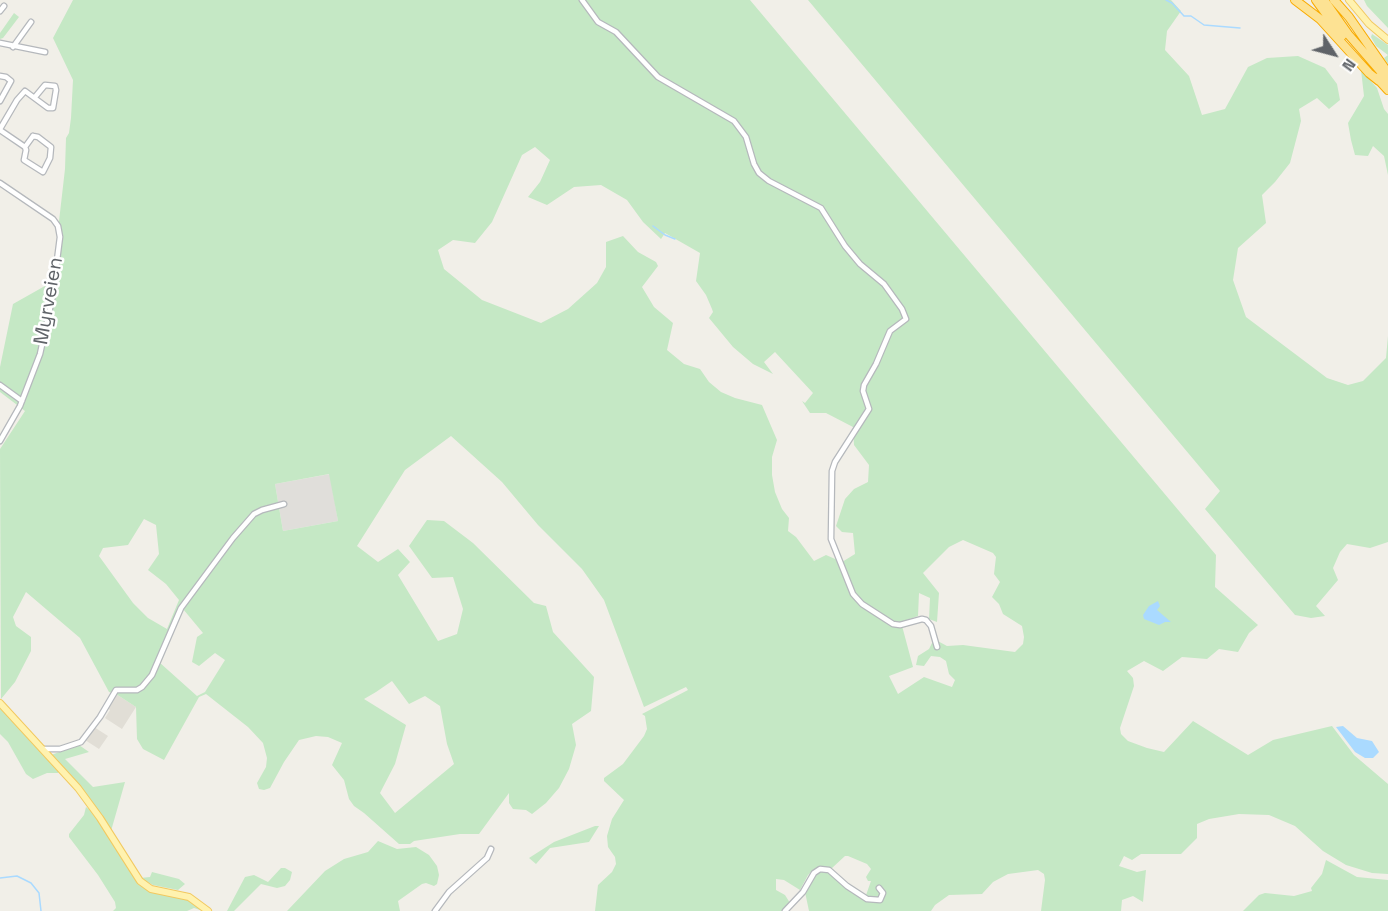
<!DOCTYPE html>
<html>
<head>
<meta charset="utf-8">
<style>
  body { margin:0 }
  #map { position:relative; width:1388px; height:911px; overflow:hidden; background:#f1efe8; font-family:"Space Grotesk",sans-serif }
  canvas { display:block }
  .north { position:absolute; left:1304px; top:24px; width:60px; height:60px; -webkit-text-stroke:4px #fff; paint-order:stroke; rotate:126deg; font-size:16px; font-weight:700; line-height:24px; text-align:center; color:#5f6368 }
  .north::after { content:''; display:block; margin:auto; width:21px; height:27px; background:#5f6368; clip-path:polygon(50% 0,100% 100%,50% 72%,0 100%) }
</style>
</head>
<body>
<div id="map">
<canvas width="1388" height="911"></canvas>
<div class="north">N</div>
</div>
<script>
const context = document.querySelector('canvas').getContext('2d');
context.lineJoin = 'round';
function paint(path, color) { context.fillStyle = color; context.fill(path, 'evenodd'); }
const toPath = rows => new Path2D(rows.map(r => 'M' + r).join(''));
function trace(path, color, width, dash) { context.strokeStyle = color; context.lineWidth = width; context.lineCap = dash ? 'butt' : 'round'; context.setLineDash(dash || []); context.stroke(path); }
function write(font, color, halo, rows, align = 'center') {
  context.font = font + ' "Space Grotesk",sans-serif'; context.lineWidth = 5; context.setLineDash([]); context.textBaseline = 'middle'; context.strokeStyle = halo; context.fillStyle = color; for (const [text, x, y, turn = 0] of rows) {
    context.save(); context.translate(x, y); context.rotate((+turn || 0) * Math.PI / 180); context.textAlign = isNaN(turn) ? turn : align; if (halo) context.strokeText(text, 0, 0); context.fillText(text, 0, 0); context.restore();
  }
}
paint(toPath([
  [330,474,338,521,283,531,275,484]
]), '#e0deda');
paint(toPath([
  [116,694,136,707,122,729,105,718,110,710,107,708],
  [94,727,108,736,99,749,85,740]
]), '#e1ded6');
paint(toPath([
  [73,0,750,0,1216,555,1215,587,1258,625,1249,633,1238,652,1219,649,1207,659,1182,657,1163,671,1144,661,1127,671,1133,678,1134,686,1120,728,1121,734,1128,741,1147,748,1164,752,1193,721,1248,755,1273,740,1332,726,1354,755,1388,784,1388,874,1372,873,1346,865,1323,851,1295,826,1269,815,1239,814,1209,819,1197,824,1197,838,1181,854,1141,854,1132,860,1124,856,1119,866,1137,872,1146,870,1143,902,1133,896,1122,900,1121,911,1041,911,1045,880,1044,874,1038,870,1008,874,993,882,982,894,949,895,935,905,931,911,809,911,805,892,816,874,821,871,827,870,865,898,871,881,868,881,866,877,871,869,867,864,848,856,845,856,832,868,814,869,808,875,800,890,784,880,776,879,776,890,785,895,790,903,783,911,595,911,598,885,612,872,616,864,615,857,608,847,607,836,612,819,624,800,604,781,604,778,623,764,644,736,647,729,645,716,642,714,688,690,686,687,644,707,604,600,582,569,538,525,502,482,451,436,405,470,357,546,378,562,398,549,410,562,398,575,438,641,457,634,463,609,453,577,432,578,409,546,427,520,444,521,473,543,534,603,546,606,553,632,594,677,591,711,572,724,576,745,569,769,559,788,546,803,532,814,526,810,513,809,509,803,509,793,479,834,460,834,414,841,410,844,399,844,364,813,354,806,349,799,344,780,332,765,342,743,328,737,316,736,299,740,284,762,270,788,264,790,259,789,257,783,266,767,267,758,263,743,248,727,206,694,199,697,164,760,143,749,137,739,136,707,116,694,109,692,80,638,26,592,13,617,16,626,31,637,31,651,15,682,1,699,0,449,25,411,0,392,0,367,13,304,52,282,65,169,66,138,69,133,71,118,73,80,53,38],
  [535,147,550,160,540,182,528,197,547,205,574,187,601,185,627,200,643,222,661,239,665,233,700,253,696,281,706,295,712,309,713,312,709,318,733,347,753,364,773,374,764,362,775,352,813,393,805,403,802,401,810,413,826,413,853,427,854,445,869,465,868,482,854,489,845,499,836,526,842,532,853,533,855,554,842,562,826,555,814,561,796,537,788,531,789,518,782,509,775,492,772,475,772,457,777,440,762,405,735,398,721,392,709,382,700,369,684,364,667,350,673,323,654,307,642,287,658,266,656,262,638,252,623,236,606,242,606,267,597,283,568,309,541,323,482,300,444,269,438,250,453,240,475,243,492,222,522,155],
  [329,474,338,521,283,531,275,484],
  [144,519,156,525,159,554,148,570,166,584,179,600,167,629,148,618,133,603,99,556,103,548,128,545],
  [963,540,993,553,996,557,994,574,1000,582,992,597,999,604,1003,614,1022,626,1024,637,1023,644,1015,652,963,645,947,646,934,639,929,649,918,656,916,665,924,666,931,656,940,657,946,661,949,674,955,680,952,687,924,677,898,694,889,676,913,667,901,622,918,616,919,593,930,598,929,619,937,622,939,593,923,573,949,547],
  [183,609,203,633,197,637,192,662,199,666,215,653,225,660,205,692,197,696,159,662],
  [392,681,409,704,425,696,440,706,447,744,454,764,395,813,380,793,395,764,406,725,364,699,376,692],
  [808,0,1171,0,1181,11,1167,31,1165,50,1189,76,1202,115,1225,109,1248,67,1267,58,1298,56,1325,68,1337,84,1340,100,1329,109,1317,98,1299,109,1301,121,1290,163,1275,182,1262,195,1266,223,1238,248,1233,280,1246,317,1327,378,1348,385,1363,381,1386,358,1388,336,1388,542,1370,548,1347,544,1340,552,1333,568,1338,580,1316,606,1325,616,1311,618,1295,615,1205,509,1220,491],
  [1364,0,1388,0,1388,28,1367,6],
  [14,13,19,17,3,38,0,39,0,33],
  [1372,34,1388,45,1388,64,1384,58,1388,55,1376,46,1371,37],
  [1361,70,1377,88,1384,109,1388,114,1388,175,1384,156,1373,146,1368,156,1355,155,1351,140,1348,123,1364,96],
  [0,707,59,770,58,773,47,773,33,779,26,774,8,742,0,734],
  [79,745,89,752,65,759,93,787,125,782,111,831,51,755],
  [86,807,91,811,93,811,141,884,189,899,203,911,194,908,187,911,113,911,116,908,115,902,98,875,69,837,69,834,84,815],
  [595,826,599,826,589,842,550,848,536,864,529,858,554,842],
  [378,841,397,849,416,847,429,855,437,866,439,875,437,884,434,886,426,883,422,884,398,901,400,911,287,911,325,871,344,859,368,852],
  [1326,860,1357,877,1388,880,1388,911,1243,911,1259,895,1265,893,1294,896,1312,891,1311,888,1322,874],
  [281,868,285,868,292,872,290,880,285,886,277,888,261,884,234,911,227,911,245,877,254,875,268,882],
  [152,872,179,879,185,884,178,890,153,885,140,878,150,877]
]), '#c5e8c5');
paint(toPath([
  [1158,601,1160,606,1157,610,1171,622,1165,622,1159,625,1144,619,1143,615,1149,606],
  [1343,726,1357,738,1372,741,1379,752,1373,758,1365,758,1355,752,1336,727]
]), '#aadaff');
trace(toPath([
  [1166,0,1172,3,1184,16,1191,16,1204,25,1240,28],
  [653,226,665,235,675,239],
  [0,878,17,876,31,883,39,893,41,911]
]), '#aadaff', 1.5);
const minor = toPath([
  [582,0,598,22,616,32,658,77,734,121,746,137,754,164,759,173,769,181,821,208,845,246,860,264,884,284,902,309,906,319,890,331,876,364,864,385,863,391,869,409,835,462,832,471,831,539,853,594,862,604,893,624,900,625,922,619,926,620,931,626,937,647],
  [0,11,4,6],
  [0,43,45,52],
  [13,47,31,22],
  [0,76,6,77,11,81,0,101],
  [0,129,17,100,25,91,48,108,53,108,56,90,55,86,45,85,35,97],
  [0,130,25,147],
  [33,136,38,137,51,147,50,158,43,172,24,160,26,150,25,147,33,136],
  [0,183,53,219,58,226,60,237,52,299,40,354,20,406,0,441],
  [0,385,22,401],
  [42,749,60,749,81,742,100,717,116,690,137,690,142,687,152,675,181,608,233,538,254,514,262,510,284,504],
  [435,911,449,892,487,858,491,849],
  [785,911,803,892,814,873,820,869,829,870,847,886,867,899,880,900,883,893,879,888]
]);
const major = toPath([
  [1349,0,1369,24,1388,40],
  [0,703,78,788,100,818,140,881,151,889,189,897,208,911]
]);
const highway = toPath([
  [1295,0,1320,19,1369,73,1379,81],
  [1316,0,1342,36],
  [1324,0,1348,34,1388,80],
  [1334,0,1349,17,1388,73],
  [1377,78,1388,90]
]);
trace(minor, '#b5b8bc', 7);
trace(major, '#f2c960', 8);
trace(highway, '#f9ab00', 10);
trace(minor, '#fff', 4.5);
trace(major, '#fff2af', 6);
trace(highway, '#fde293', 8);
write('20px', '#5f6368', '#fff', [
  ["Myrveien",49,301,-80]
]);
</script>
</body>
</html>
